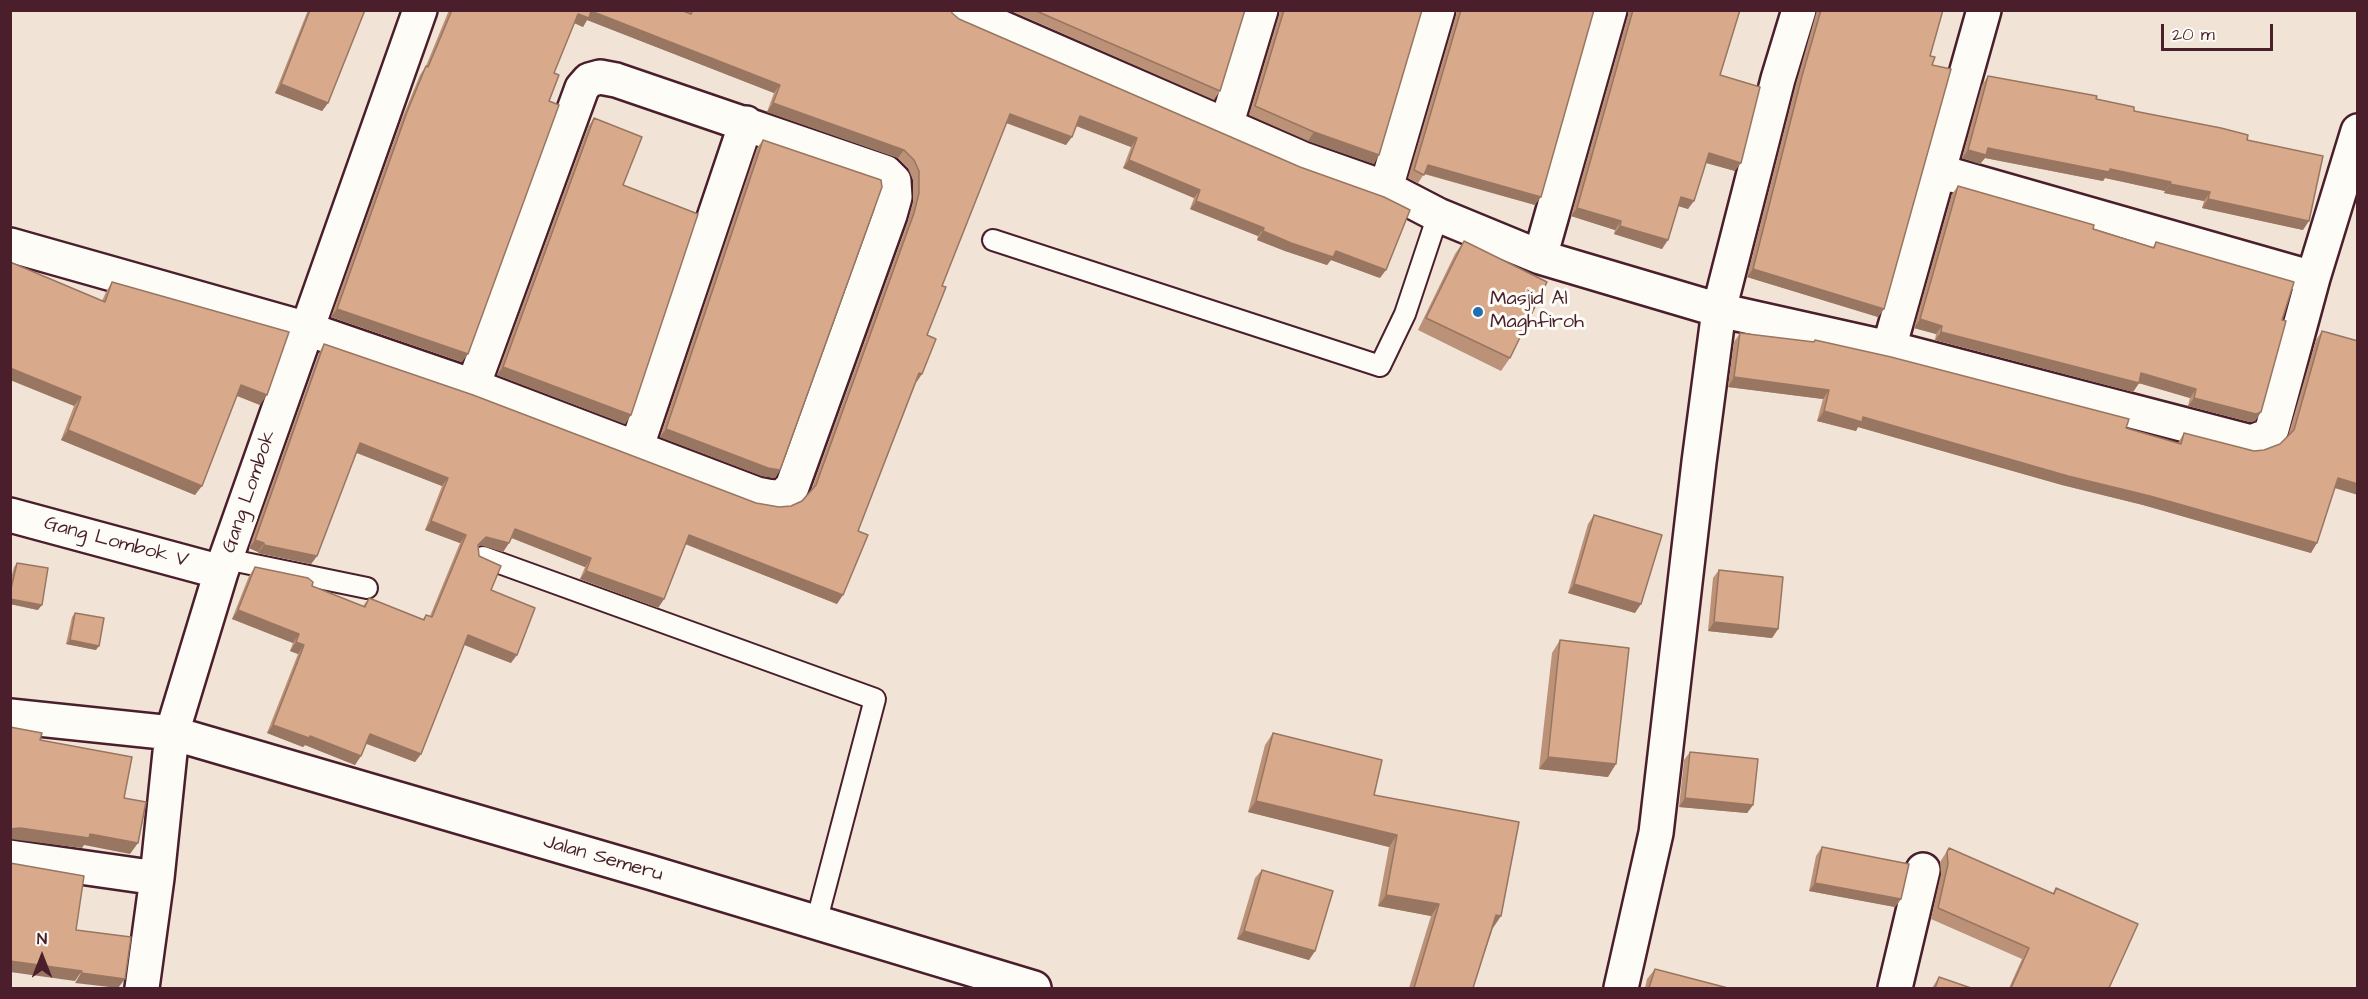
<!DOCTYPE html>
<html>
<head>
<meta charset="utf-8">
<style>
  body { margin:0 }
  #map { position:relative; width:2368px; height:999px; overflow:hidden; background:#f2e3d7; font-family:"Architects Daughter",sans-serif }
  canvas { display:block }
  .frame { position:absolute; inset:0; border:12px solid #4a1f2b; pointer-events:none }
  .north { position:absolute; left:12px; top:927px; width:60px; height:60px; -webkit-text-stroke:4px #fdfcf7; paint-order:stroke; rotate:0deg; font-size:16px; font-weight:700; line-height:24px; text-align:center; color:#4a1f2b }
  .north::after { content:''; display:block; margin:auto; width:21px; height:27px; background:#4a1f2b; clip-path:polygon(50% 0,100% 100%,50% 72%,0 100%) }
  .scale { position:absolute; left:2161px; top:24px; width:112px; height:27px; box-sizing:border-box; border:3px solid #4a1f2b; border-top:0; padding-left:8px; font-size:18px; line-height:21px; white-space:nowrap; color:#4a1f2b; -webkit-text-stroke:4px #fdfcf7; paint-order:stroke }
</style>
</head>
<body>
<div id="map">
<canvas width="2368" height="999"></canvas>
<div class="frame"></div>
<div class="north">N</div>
<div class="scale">20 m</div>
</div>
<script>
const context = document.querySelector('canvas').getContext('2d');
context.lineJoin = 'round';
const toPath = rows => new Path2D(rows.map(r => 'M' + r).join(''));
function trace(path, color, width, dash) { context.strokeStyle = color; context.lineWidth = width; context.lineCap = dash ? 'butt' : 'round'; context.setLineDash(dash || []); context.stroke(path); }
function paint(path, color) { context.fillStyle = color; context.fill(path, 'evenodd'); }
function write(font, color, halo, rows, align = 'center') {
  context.font = font + ' "Architects Daughter",sans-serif'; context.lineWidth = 6; context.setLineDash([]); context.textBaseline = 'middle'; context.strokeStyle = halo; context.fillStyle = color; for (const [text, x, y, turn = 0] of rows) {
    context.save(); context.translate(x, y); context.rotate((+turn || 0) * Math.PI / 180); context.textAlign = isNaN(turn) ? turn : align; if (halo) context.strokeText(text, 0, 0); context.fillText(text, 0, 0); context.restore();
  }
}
const service = toPath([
  [993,240,1380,366,1405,314,1438,215],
  [483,557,875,699,816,923],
  [226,559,367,588]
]);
const minor = toPath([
  [961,10,1301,158,1386,188,1438,215,1540,257,1719,310,1889,348,2251,442,2267,436,2272,429,2313,278,2358,131],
  [1226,126,1261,10],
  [1938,171,2313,278],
  [1386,188,1438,10],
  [10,245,307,329,473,386,757,494,772,497,783,496,792,487,890,215,895,197,894,181,885,172,616,80,600,77,589,80,582,88,473,386],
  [1540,257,1610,10],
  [1889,348,1984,10],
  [636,449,746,123],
  [10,515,221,572],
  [10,716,172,733,649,872,1034,988],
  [10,857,157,878],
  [142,988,157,878,172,733,221,572,420,10],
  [1621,988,1656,833,1699,462,1719,310,1778,79,1799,10],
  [1895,988,1923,870]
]);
trace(service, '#4a1f2b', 24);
trace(minor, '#4a1f2b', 38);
trace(service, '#fdfcf7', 20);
trace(minor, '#fdfcf7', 33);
paint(toPath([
  [308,10,365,10,328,103,322,111,275,93],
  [449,10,681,10,689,14,690,10,951,10,952,13,959,19,1380,278,1331,260,1327,265,1285,251,1257,240,1258,236,1190,209,1194,198,1123,168,1131,147,1076,126,1066,145,1006,123,942,286,927,335,916,383,858,531,837,604,685,544,664,599,658,608,580,579,585,567,512,538,503,552,480,545,478,548,479,556,491,590,511,663,464,645,421,754,415,762,366,743,355,765,305,745,303,747,267,733,298,654,290,651,293,643,232,619,249,576,255,567,312,586,363,606,369,598,423,619,426,615,430,616,460,543,425,530,442,486,356,452,317,556,311,564,258,553,258,552,249,548,319,353,324,344,756,503,779,507,791,506,802,501,811,491,908,221,913,202,913,180,908,168,898,158,767,112,774,93,587,20,583,27,574,23,554,73,549,101,462,362,331,317,401,121,420,75,426,66],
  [1009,10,1245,10,1220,91,1214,100],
  [1279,10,1422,10,1374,164,1308,141,1249,115,1279,15],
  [1456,10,1594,10,1535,205,1424,174,1418,183,1408,178,1456,15],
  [1628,10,1740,10,1720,75,1735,171,1706,163,1688,209,1678,206,1662,249,1614,234,1615,230,1571,216,1628,15],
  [1817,10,1943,10,1930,56,1932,65,1884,309,1878,317,1747,277,1796,84],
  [1988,76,2096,99,2134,111,2247,140,2303,230,2202,208,2204,201,2164,193,2165,191,2105,178,2103,181,1985,158,1980,164,1962,158,1982,85],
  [594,118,623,185,631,415,625,424,497,375,588,127],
  [763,140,780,470,775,478,762,476,660,437,757,148],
  [1958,186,2153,247,2156,242,2282,320,2261,412,2255,421,2250,422,2188,406,2190,398,2139,383,2133,392,1935,340,1936,334,1914,328,1952,194],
  [1464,241,1510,358,1501,371,1418,330,1455,254],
  [112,282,260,405,237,396,195,495,61,440,74,406,102,301,106,292],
  [2322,331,2334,488,2311,553,2143,505,2062,485,1858,427,1856,431,1817,421,1823,399,1728,387,1734,342,1740,333,1813,342,1815,340,2178,443,2184,433,2254,451,2264,450,2280,444,2288,436,2316,340],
  [1594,515,1635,613,1568,593,1588,524],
  [17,563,38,610,10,604,10,582,14,567],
  [1719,570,1778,629,1772,638,1708,631,1713,578],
  [75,613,96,650,66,644,72,617],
  [1560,640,1608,777,1539,769,1552,653],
  [1273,733,1374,795,1493,928,1473,988,1409,988,1431,916,1378,906,1389,847,1248,812,1265,745],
  [1690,752,1753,805,1747,813,1679,807,1684,760],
  [1822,847,1901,899,1895,907,1809,891,1816,856],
  [1949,848,2052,894,2056,888,2109,988,2009,988,2022,959,1931,919,1941,874,1940,862],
  [1262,870,1315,951,1309,960,1237,939,1255,878],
  [1655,969,1728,988,1645,988,1647,979],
  [1939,977,1971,988,1932,988]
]), '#bb9178');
paint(toPath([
  [591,11,780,85,774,93,587,20,583,27,572,22,578,14],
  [281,84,328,103,322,111,275,93],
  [773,103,904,150,898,158,767,112],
  [1010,114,1072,137,1066,145,1004,122],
  [1080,116,1137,138,1131,147,1074,125],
  [1314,132,1379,155,1374,164,1308,141],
  [1988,148,2110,169,2171,182,2165,191,2105,178,2103,181,1985,158,1980,164,1962,158,1968,150],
  [1709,153,1741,163,1735,171,1703,162],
  [1129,160,1200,190,1194,198,1123,168],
  [1428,165,1541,197,1535,205,1422,173],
  [2170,184,2210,192,2204,201,2164,193],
  [1681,197,1694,201,1688,209,1675,205],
  [2208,199,2309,221,2303,230,2202,208],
  [1196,201,1264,228,1258,236,1190,209],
  [1577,208,1621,221,1615,230,1571,216],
  [1620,226,1668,240,1662,249,1614,234],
  [1263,231,1336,251,1386,270,1380,278,1331,260,1327,265,1285,251,1257,240],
  [1753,269,1884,309,1878,317,1747,277],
  [337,309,468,354,462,362,331,317],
  [1920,319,1942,326,1936,334,1914,328],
  [1941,332,2139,383,2133,392,1935,340],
  [503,367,631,415,625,424,497,375],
  [10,368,81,397,74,406,10,380],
  [919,373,922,374,916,383],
  [2141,373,2196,389,2190,398,2135,382],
  [1734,377,1829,390,1823,399,1728,387],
  [241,385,267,395,260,405,235,395],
  [2194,398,2261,412,2255,421,2250,422,2188,406],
  [1824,411,1863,417,2150,496,2317,543,2311,553,2143,505,2062,485,1858,427,1856,431,1817,421],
  [666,429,780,470,775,478,762,476,660,437],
  [68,430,202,486,195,495,61,440],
  [360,443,448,478,442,486,354,452],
  [2338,478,2358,484,2358,495,2331,487],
  [431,521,466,535,460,543,425,530],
  [515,529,591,558,585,567,509,537],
  [689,535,843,595,837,604,683,543],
  [486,537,509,543,503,552,480,545,472,553,478,545],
  [255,540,264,543,258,552,249,548],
  [264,545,317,556,311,564,258,553],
  [586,571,664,599,658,608,580,579],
  [1574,584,1641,604,1635,613,1568,593],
  [10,599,42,605,38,610,10,604],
  [238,610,299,634,293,643,232,619],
  [1714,622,1778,629,1772,638,1708,631],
  [468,635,517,655,511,663,462,644],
  [70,640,99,646,96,650,66,644],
  [296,642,304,645,298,654,290,651],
  [273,725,310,736,361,756,355,765,305,745,303,747,267,733],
  [370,734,421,754,415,762,364,743],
  [1548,757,1616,764,1608,777,1539,769],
  [1685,798,1753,805,1747,813,1679,807],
  [1256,801,1397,835,1389,847,1248,812],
  [20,828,90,834,138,843,130,854,84,845,82,848,10,839,10,829],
  [1815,883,1901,899,1895,907,1809,891],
  [1386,895,1439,904,1431,916,1378,906],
  [1496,915,1501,916,1493,928,1488,927],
  [1244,931,1315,951,1309,960,1237,939],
  [10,961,82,971,75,981,10,972],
  [81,973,125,979,118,988,75,983]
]), '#987661');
const building = toPath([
  [310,10,365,10,328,103,281,84,310,10],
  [452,10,681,10,691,14,693,10,951,10,952,13,959,19,1300,167,1384,197,1410,210,1386,270,1336,251,1333,257,1291,243,1263,231,1264,228,1196,201,1200,190,1129,160,1137,138,1080,116,1072,137,1010,114,942,286,946,287,927,335,936,339,922,374,919,373,858,531,868,535,843,595,689,535,664,599,586,571,591,558,515,529,509,543,486,537,478,545,479,556,501,566,491,590,535,608,517,655,468,635,421,754,370,734,361,756,310,736,309,738,273,725,304,645,296,642,299,634,238,610,255,567,308,578,313,582,312,586,365,607,369,598,424,620,426,615,432,617,466,535,431,521,448,478,360,443,317,556,264,545,264,543,255,540,324,344,473,395,756,503,779,507,791,506,802,501,816,485,914,213,919,193,919,171,914,160,904,150,773,103,780,85,591,11,589,18,578,14,554,73,559,75,549,101,559,105,468,354,337,309,407,112,426,66,428,67,452,10],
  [1034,10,1245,10,1220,91,1034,10],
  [1284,10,1422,10,1379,155,1314,132,1255,106,1284,10],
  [1461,10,1594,10,1541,197,1428,165,1424,175,1414,170,1461,10],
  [1633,10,1740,10,1720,75,1760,87,1741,163,1709,153,1694,201,1681,197,1668,240,1620,226,1621,221,1577,208,1633,10],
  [1821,10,1943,10,1930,56,1935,57,1932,65,1951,69,1884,309,1753,269,1802,76,1821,10],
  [1988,76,2097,96,2096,99,2134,107,2134,111,2221,128,2248,135,2247,140,2323,156,2309,221,2208,199,2210,192,2170,184,2171,182,2110,169,2109,172,1988,148,1986,155,1968,150,1988,76],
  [594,118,642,137,623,185,698,214,631,415,503,367,594,118],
  [763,140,881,180,882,187,780,470,768,468,666,429,763,140],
  [1958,186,2094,225,2093,229,2154,248,2156,242,2294,282,2282,320,2286,321,2261,412,2256,414,2194,398,2196,389,2141,373,2139,383,1941,332,1942,326,1920,319,1958,186],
  [1464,241,1547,282,1510,358,1426,318,1464,241],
  [10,262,105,302,112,282,289,332,267,395,241,385,202,486,68,430,81,397,10,368,10,262],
  [2322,331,2358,341,2358,484,2338,478,2317,543,2150,496,2068,476,1863,417,1862,422,1824,411,1829,390,1734,377,1740,333,1814,342,1815,340,1891,357,2129,419,2126,428,2181,444,2184,433,2254,451,2264,450,2280,444,2294,430,2322,331],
  [1594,515,1662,535,1641,604,1574,584,1594,515],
  [17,563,48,568,42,605,10,599,10,593,17,563],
  [1719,570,1783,577,1778,629,1714,622,1719,570],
  [75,613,104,618,99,646,70,640,75,613],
  [1560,640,1629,648,1616,764,1548,757,1560,640],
  [10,727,42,733,40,740,132,757,124,798,146,802,138,843,90,834,89,838,20,828,10,829,10,727],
  [1273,733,1382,760,1374,795,1519,822,1501,916,1496,915,1473,988,1414,988,1439,904,1386,895,1397,835,1256,801,1273,733],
  [1690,752,1758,759,1753,805,1685,798,1690,752],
  [1822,847,1909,864,1901,899,1815,883,1822,847],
  [1949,848,2054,894,2056,888,2138,924,2109,988,2011,988,2029,948,1938,908,1948,864,1947,852,1949,848],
  [10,863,84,876,76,930,131,937,125,979,81,973,82,971,10,961,10,863],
  [1262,870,1333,891,1315,951,1244,931,1262,870],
  [1655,969,1728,988,1649,988,1655,969],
  [1939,977,1971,988,1935,988,1939,977]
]);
paint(building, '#d9a98b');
trace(building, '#987661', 1.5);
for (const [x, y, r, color] of [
  [1478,312,6,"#1f6fb2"]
]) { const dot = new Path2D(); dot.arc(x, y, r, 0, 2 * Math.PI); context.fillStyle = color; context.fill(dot); trace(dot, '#fdfcf7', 2); }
write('20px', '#4a1f2b', '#fdfcf7', [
  ["Masjid Al",1490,300],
  ["Maghfiroh",1490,323]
], 'left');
write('20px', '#4a1f2b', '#fdfcf7', [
  ["Gang Lombok",250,492,-71],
  ["Gang Lombok V",116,543,15],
  ["Jalan Semeru",603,859,16]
]);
</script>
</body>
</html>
